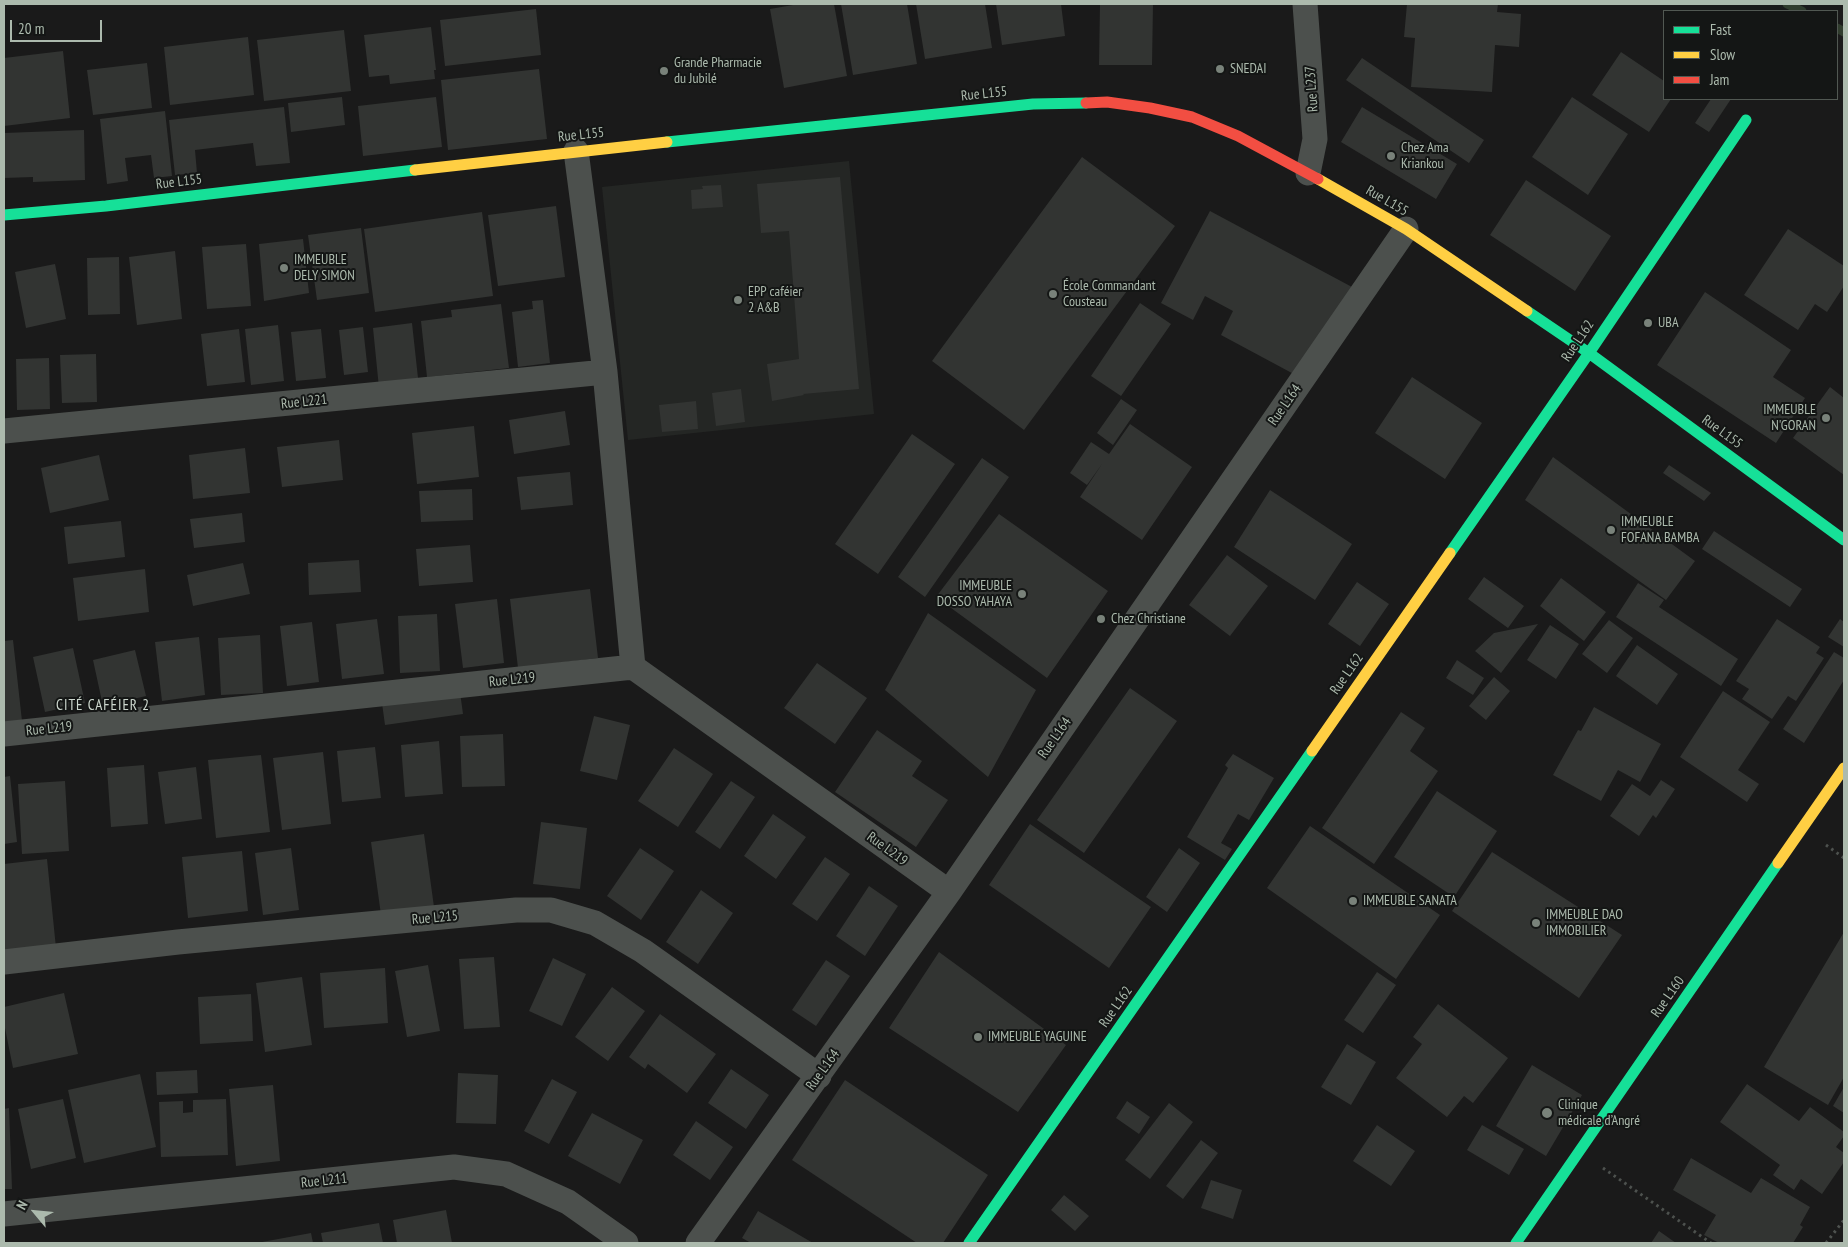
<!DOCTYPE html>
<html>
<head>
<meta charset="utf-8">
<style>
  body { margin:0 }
  #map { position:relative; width:1848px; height:1247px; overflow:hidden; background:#1a1a1a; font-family:"PT Sans Narrow",sans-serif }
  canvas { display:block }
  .frame { position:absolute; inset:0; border:5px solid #acbaad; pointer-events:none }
  .legend { position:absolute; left:1663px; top:10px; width:175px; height:90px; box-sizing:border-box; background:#141615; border:1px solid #515852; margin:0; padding:6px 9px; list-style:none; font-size:15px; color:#acbaad }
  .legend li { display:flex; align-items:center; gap:10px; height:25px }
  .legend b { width:25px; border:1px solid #515852 }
  .north { position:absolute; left:10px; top:1187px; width:50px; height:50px; -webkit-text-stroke:4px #141615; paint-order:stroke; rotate:298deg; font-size:14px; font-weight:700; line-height:20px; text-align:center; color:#acbaad }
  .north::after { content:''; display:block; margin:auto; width:18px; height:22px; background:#acbaad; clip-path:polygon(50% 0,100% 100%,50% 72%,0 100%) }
  .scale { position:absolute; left:10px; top:20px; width:92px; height:22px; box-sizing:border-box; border:2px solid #acbaad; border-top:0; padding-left:6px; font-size:15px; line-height:18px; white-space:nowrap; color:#acbaad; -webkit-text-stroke:4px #141615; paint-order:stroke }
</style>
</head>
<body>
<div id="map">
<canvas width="1848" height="1247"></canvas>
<div class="frame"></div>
<ul class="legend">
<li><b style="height:6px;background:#16e098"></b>Fast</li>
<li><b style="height:6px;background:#ffcf43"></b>Slow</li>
<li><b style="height:6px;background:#f24e42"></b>Jam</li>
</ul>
<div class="north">N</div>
<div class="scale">20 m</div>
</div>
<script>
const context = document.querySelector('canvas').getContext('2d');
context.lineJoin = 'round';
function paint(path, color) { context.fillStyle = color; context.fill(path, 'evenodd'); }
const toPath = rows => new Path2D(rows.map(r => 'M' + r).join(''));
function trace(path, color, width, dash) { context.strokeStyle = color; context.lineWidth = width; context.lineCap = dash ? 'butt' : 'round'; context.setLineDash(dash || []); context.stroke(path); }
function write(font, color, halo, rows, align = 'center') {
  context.font = font + ' "PT Sans Narrow",sans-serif'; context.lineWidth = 4; context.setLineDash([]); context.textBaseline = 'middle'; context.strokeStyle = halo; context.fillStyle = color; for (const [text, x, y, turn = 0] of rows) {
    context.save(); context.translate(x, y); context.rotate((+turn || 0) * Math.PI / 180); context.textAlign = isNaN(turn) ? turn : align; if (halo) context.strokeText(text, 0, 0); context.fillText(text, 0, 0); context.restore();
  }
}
paint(toPath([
  [849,161,874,414,628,440,602,187]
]), '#242624');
trace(toPath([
  [1787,4,1802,11],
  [1837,28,1844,32]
]), '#303c2d', 9);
paint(toPath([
  [799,4,834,4,847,76,784,88,770,9],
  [841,4,907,4,917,64,853,75],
  [916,4,985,4,992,48,925,59],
  [996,4,1061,4,1065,36,1002,45],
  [1100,4,1153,4,1152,65,1099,65],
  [1407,4,1498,4,1497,12,1521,14,1519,47,1495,45,1492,92,1411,87,1415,38,1404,37],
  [536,9,541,55,445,66,440,20],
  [431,27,436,70,434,70,435,79,390,84,389,75,369,77,364,35],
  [344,30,351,91,264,101,257,40],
  [248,37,254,95,170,105,164,47],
  [63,51,70,118,4,126,4,58],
  [1621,52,1664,81,1664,99,1671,99,1649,132,1592,95],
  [1362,58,1484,140,1469,163,1346,80],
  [147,63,152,108,93,115,87,70],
  [539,69,547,139,448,150,441,80],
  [342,97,345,125,291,132,288,103],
  [436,97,442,147,363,156,358,106],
  [1572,97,1628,134,1588,195,1532,157],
  [1711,99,1731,99,1709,132,1695,123],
  [284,107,290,163,256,166,253,143,195,150,197,173,175,175,169,120],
  [1362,107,1457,164,1436,199,1341,142],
  [165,111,172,176,154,178,151,155,125,158,128,181,107,184,100,119],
  [84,130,85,180,33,182,33,177,4,178,4,133],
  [1082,157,1175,226,1024,430,932,361],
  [840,177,859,389,803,394,804,395,772,401,767,364,799,359,789,231,761,233,757,184],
  [1526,180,1611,236,1575,291,1490,235],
  [721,185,723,207,692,209,691,190,703,189,702,186],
  [556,206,565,277,498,286,488,215],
  [1210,211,1352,287,1303,379,1221,335,1233,311,1205,296,1193,320,1161,303],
  [482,212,493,296,375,312,364,229],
  [361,228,369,293,317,300,308,235],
  [1788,229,1844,266,1844,286,1827,312,1815,304,1798,330,1744,295],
  [303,239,309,293,264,301,259,244],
  [246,244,251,306,207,309,202,247],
  [175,251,182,319,137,325,129,257],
  [119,257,120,314,88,315,87,258],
  [55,264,66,319,26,328,15,272],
  [1705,292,1791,350,1773,377,1805,398,1776,443,1657,365],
  [543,300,550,363,518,367,512,312,533,309,532,301],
  [1140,303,1171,324,1121,396,1091,376],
  [501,304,509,368,427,377,421,321,452,317,451,310],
  [412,323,418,378,379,388,373,328],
  [278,325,284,381,251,385,245,329],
  [363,327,368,372,344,375,339,330],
  [239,329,245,382,207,386,201,334],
  [321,329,326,378,296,381,291,332],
  [96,354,97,402,62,403,60,355],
  [49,358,50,409,17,410,16,359],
  [1412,377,1482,423,1445,479,1375,433],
  [1830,387,1844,398,1844,475,1793,438],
  [741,389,745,422,716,426,712,393],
  [1121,399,1137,410,1113,445,1097,433],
  [696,401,698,429,662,432,659,405],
  [565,411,570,445,514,454,509,420],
  [1130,424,1192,467,1142,540,1080,497,1102,464,1087,485,1070,473,1091,442,1109,454],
  [474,426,479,477,417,484,412,433],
  [912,434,955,464,878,574,835,544],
  [339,440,343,480,282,487,277,447],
  [245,448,250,493,193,499,189,455],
  [99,455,109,500,50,513,41,468],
  [1553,457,1695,561,1666,600,1525,500],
  [982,458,1009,477,925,597,898,577],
  [1669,465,1711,493,1704,501,1663,473],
  [570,472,573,505,521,510,517,477],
  [472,489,473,520,421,522,419,491],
  [1270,490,1352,544,1315,600,1234,547],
  [242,513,245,542,194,548,190,519],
  [999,514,1108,591,1047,678,936,597],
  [121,521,125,557,68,564,64,527],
  [1714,531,1802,589,1790,607,1702,549],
  [470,545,473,582,419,586,416,549],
  [1227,555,1268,586,1230,636,1189,605],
  [359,560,361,592,309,595,308,563],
  [243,563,250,594,193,606,187,575],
  [145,569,149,612,78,621,73,578],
  [1484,577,1524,606,1508,628,1468,599],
  [1561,578,1606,612,1584,641,1540,606],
  [1357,582,1389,604,1360,646,1328,624],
  [1638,583,1664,600,1659,607,1738,659,1721,686,1616,617],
  [590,589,598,658,518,668,510,599],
  [497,599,504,663,463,668,455,604],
  [928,613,1036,690,988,777,885,690],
  [437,614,440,671,400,673,398,616],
  [377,619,384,674,342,679,336,624],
  [1777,619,1820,647,1816,653,1824,658,1796,701,1788,696,1772,719,1742,699,1749,689,1736,681],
  [1840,619,1844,622,1844,647,1828,637],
  [1609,620,1633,638,1607,673,1582,654],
  [312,622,319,682,287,686,280,626],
  [1538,624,1501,673,1475,651,1494,633],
  [1550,625,1579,644,1556,679,1527,660],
  [260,635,263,693,221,695,218,638],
  [199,637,205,695,162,701,155,642],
  [13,640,22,721,4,723,4,641],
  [1637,645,1678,674,1657,705,1616,676],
  [73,648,85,703,45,712,33,657],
  [135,650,146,696,103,706,93,660],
  [1834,652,1844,658,1844,680,1804,743,1783,729],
  [1457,660,1484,678,1473,695,1446,678],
  [817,663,867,698,835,744,784,708],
  [1494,677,1510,691,1486,720,1469,706],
  [1130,688,1177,721,1084,853,1037,820],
  [1723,691,1770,722,1738,770,1759,784,1747,802,1680,757],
  [460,692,463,714,385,725,382,703],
  [1594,707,1661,744,1640,782,1618,770,1601,801,1553,775,1578,730,1581,731],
  [1401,712,1425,728,1410,751,1438,771,1374,864,1322,828],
  [594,716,630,725,617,780,580,771],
  [877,730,922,761,912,776,948,800,916,847,835,792],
  [503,734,505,786,462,787,460,736],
  [439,741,443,794,405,797,401,745],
  [375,747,381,798,342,802,337,751],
  [674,748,713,774,678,827,638,801],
  [323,752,331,824,282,830,273,758],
  [1233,754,1274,778,1249,820,1238,814,1221,843,1232,849,1225,860,1187,837,1228,768,1225,765],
  [261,755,270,832,216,838,208,760],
  [144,765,148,824,111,827,107,768],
  [196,767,202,819,165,824,158,772],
  [10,776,17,842,4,844,4,777],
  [1661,780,1675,789,1656,818,1653,815,1639,836,1610,816,1632,784,1650,796],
  [65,781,69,851,22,854,18,784],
  [731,781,755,797,720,849,695,832],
  [1437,791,1497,831,1454,897,1394,857],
  [773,814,806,837,776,879,744,856],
  [541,822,587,828,580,889,533,884],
  [1030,824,1151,907,1109,968,989,885],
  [1310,826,1440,915,1396,979,1267,888],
  [424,834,434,907,381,915,371,842],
  [291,848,299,910,263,915,255,853],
  [640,848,674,871,641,920,607,896],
  [1179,848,1200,863,1167,912,1146,897],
  [242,851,248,911,188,918,182,857],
  [1492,852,1622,935,1579,998,1452,911],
  [825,857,850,874,817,921,792,904],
  [47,859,56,948,4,954,4,864],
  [869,886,898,906,865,956,836,936],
  [701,890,733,913,698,964,666,942],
  [1844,932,1844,1077,1828,1105,1764,1067],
  [939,952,1066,1045,1018,1112,889,1028],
  [494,957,500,1027,464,1029,459,959],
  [553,958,586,974,562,1026,529,1011],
  [826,960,850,976,816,1026,792,1010],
  [428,965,440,1031,407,1037,395,971],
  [385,968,388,1023,324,1028,320,973],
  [1377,972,1396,985,1363,1033,1344,1020],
  [302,977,312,1045,265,1052,256,983],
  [612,987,645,1011,608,1061,575,1037],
  [64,993,78,1054,13,1068,4,1023,4,1007],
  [251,994,253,1041,200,1044,198,997],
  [1438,1004,1508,1058,1473,1103,1464,1096,1447,1117,1396,1078,1422,1044,1413,1037],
  [660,1014,716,1054,687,1093,648,1064,645,1069,629,1057],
  [1347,1044,1376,1062,1351,1105,1321,1087],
  [1532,1065,1582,1095,1546,1156,1496,1126],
  [731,1069,769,1095,746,1129,708,1103],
  [197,1070,198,1093,157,1095,156,1072],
  [458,1073,498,1075,496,1124,456,1123],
  [140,1074,156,1147,84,1163,68,1090],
  [552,1079,577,1092,549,1144,524,1131],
  [845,1080,988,1175,943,1243,917,1243,792,1160],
  [1747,1084,1799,1121,1810,1107,1844,1132,1844,1136,1836,1147,1844,1153,1844,1162,1822,1194,1801,1179,1794,1190,1773,1175,1780,1165,1720,1122],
  [273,1085,280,1161,236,1166,229,1089],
  [1844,1087,1844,1113,1833,1106],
  [63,1099,76,1158,31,1169,18,1109],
  [226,1099,228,1155,161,1157,159,1102,183,1101,183,1113,193,1112,193,1100],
  [1127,1101,1150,1117,1139,1134,1116,1118],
  [1169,1103,1193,1122,1150,1179,1125,1160],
  [9,1108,12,1189,4,1189,4,1109],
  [592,1113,643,1140,620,1184,568,1156],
  [696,1121,733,1147,710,1180,673,1155],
  [1377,1125,1415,1151,1391,1186,1353,1161],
  [1482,1125,1524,1149,1509,1175,1467,1150],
  [1201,1140,1218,1153,1183,1199,1166,1186],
  [1691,1158,1751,1193,1761,1178,1810,1207,1800,1225,1803,1227,1793,1243,1719,1243,1704,1235,1716,1215,1673,1190],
  [1211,1180,1242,1190,1233,1219,1201,1208],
  [1064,1195,1089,1216,1075,1231,1051,1210],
  [446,1210,452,1243,397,1243,393,1220],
  [758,1211,813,1243,751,1243,742,1238],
  [379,1223,383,1243,323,1243,321,1233],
  [1659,1231,1676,1243,1651,1243],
  [311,1233,313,1243,262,1243,262,1242]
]), '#323432');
trace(toPath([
  [1826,845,1844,858],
  [1603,1168,1711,1243],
  [1826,1243,1844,1220]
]), '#4d514e', 3, [2.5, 4]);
trace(toPath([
  [1305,4,1315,139,1308,173],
  [576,151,605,372,633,667],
  [4,431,605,372],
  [4,734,633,667,949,892],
  [4,962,178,942,516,910,551,910,595,923,643,951,819,1076],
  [4,1214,454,1167,506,1174,568,1202,626,1243],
  [698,1243,949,892,1406,229]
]), '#4c504d', 25);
trace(toPath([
  [667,142,1033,104,1086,103],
  [4,215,106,206,415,170],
  [1527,311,1589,353,1844,540],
  [1450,553,1589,353,1746,120],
  [969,1243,1312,751],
  [1516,1243,1778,863]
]), '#16e098', 11);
trace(toPath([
  [415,170,667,142],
  [1318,179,1406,229,1527,311],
  [1312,751,1450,553],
  [1778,863,1844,768]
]), '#ffcf43', 11);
trace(toPath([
  [1086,103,1107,102,1150,108,1192,117,1238,136,1318,179]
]), '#f24e42', 11);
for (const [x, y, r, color] of [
  [1220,69,5,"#79827a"],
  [664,71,5,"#79827a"],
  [1391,156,5,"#79827a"],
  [284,268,5,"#79827a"],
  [1053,294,5,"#79827a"],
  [738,300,5,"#79827a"],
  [1648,323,5,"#79827a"],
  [1826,418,5,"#79827a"],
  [1611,530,5,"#79827a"],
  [1022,594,5,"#79827a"],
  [1101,619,5,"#79827a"],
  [1353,901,5,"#79827a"],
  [1536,923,5,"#79827a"],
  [978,1037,5,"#79827a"],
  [1547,1113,6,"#79827a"]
]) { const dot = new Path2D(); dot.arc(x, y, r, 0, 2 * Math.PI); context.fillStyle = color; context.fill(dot); trace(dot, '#141615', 2); }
write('14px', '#acbaad', '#141615', [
  ["Grande Pharmacie",674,63],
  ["du Jubilé",674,79],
  ["SNEDAI",1230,69],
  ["Chez Ama",1401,148],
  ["Kriankou",1401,164],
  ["IMMEUBLE",294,260],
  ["DELY SIMON",294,276],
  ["École Commandant",1063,286],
  ["Cousteau",1063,302],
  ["EPP caféier",748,292],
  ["2 A&B",748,308],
  ["UBA",1658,323],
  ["IMMEUBLE",1816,410,"right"],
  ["N'GORAN",1816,426,"right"],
  ["IMMEUBLE",1621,522],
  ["FOFANA BAMBA",1621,538],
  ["IMMEUBLE",1012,586,"right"],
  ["DOSSO YAHAYA",1012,602,"right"],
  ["Chez Christiane",1111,619],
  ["IMMEUBLE SANATA",1363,901],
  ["IMMEUBLE DAO",1546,915],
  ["IMMOBILIER",1546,931],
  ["IMMEUBLE YAGUINE",988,1037],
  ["Clinique",1558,1105],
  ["médicale d’Angré",1558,1121]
], 'left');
write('14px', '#acbaad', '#141615', [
  ["Rue L237",1312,89,-94],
  ["Rue L155",984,94,-6],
  ["Rue L155",581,135,-6],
  ["Rue L155",179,182,-7],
  ["Rue L155",1387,201,30],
  ["Rue L162",1578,341,-56],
  ["Rue L221",304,402,-6],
  ["Rue L164",1285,405,-55],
  ["Rue L155",1722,432,36],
  ["Rue L162",1347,674,-55],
  ["Rue L219",512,680,-6],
  ["Rue L219",49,729,-6],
  ["Rue L164",1055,738,-55],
  ["Rue L219",887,849,36],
  ["Rue L215",435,918,-5],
  ["Rue L160",1668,997,-55],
  ["Rue L162",1116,1007,-55],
  ["Rue L164",823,1070,-54],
  ["Rue L211",324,1181,-6]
]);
context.letterSpacing = '1px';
write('15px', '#cdd7ce', '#141615', [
  ["CITÉ CAFÉIER 2",103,706]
]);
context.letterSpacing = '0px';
</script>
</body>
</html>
